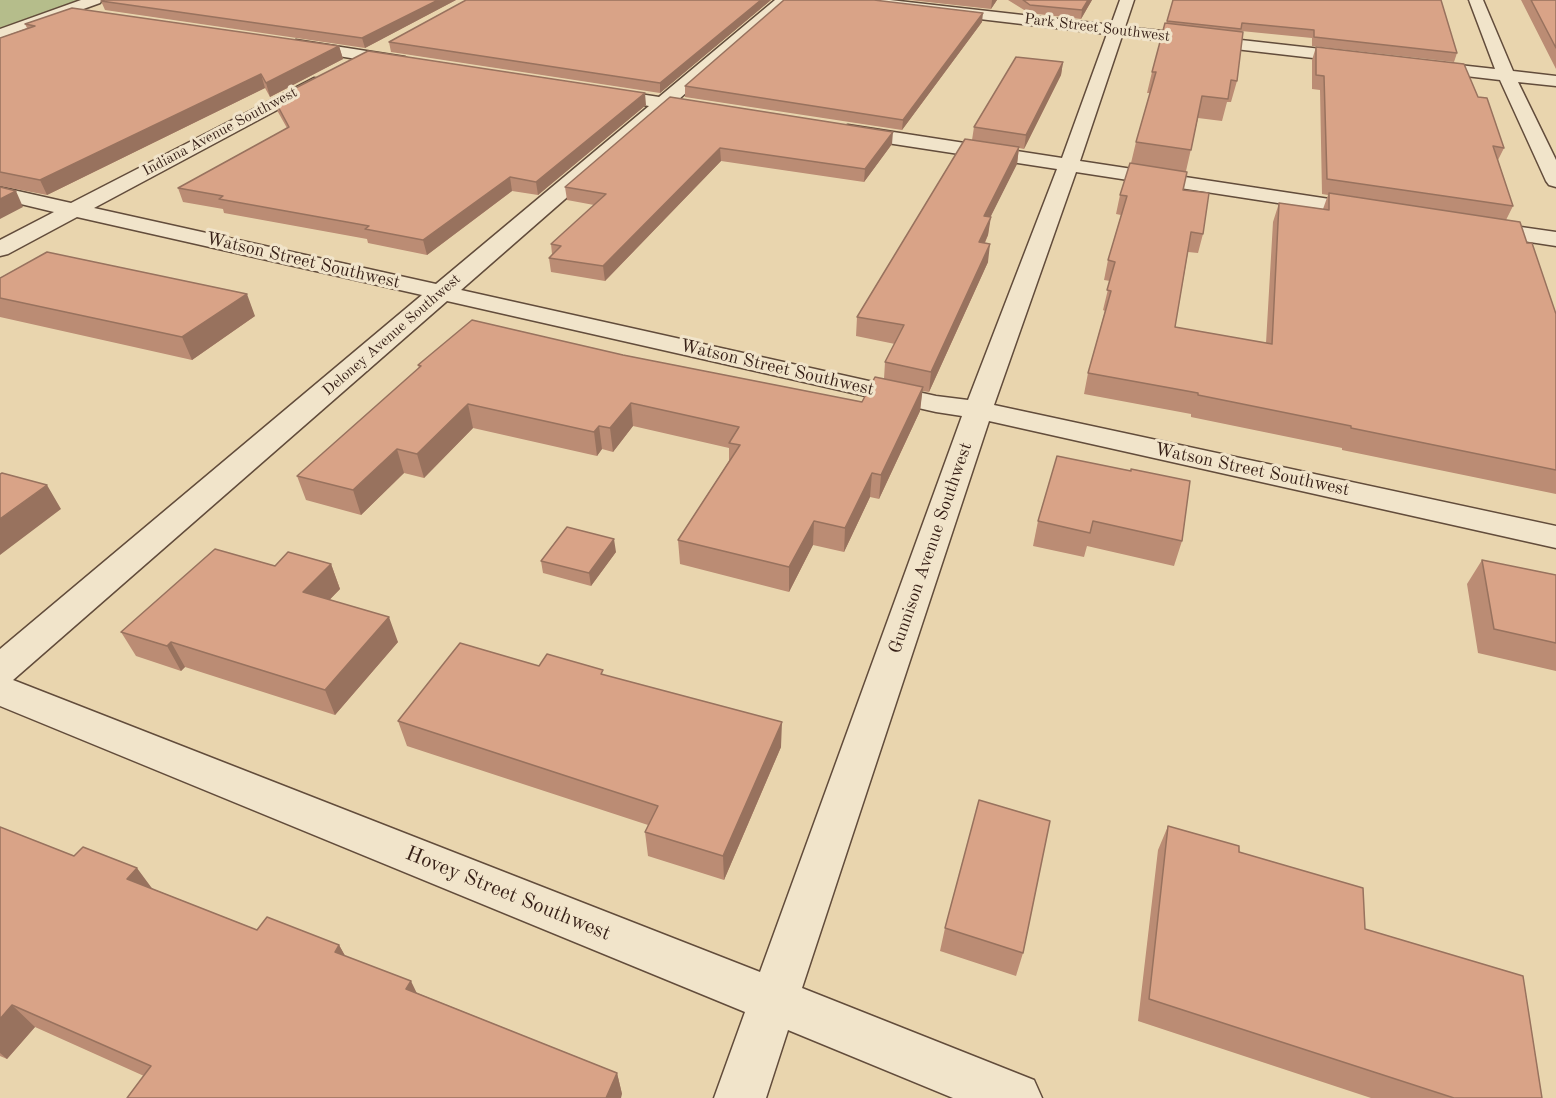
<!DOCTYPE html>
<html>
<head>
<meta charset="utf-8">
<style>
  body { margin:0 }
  canvas { display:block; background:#e9d5ae }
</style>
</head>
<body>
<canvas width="1556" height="1098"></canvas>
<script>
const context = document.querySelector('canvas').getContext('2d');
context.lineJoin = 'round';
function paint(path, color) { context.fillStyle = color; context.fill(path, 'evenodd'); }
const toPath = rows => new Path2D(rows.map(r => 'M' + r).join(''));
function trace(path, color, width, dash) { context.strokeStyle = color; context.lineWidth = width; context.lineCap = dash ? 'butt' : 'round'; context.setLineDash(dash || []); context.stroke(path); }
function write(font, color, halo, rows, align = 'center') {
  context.font = font + ' "Old Standard TT",serif'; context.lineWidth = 6; context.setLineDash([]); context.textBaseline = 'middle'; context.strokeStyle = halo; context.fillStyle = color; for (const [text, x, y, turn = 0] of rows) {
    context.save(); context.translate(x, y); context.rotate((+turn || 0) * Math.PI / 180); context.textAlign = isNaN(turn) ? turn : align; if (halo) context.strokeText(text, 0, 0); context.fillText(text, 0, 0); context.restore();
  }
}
paint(toPath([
  [0,0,96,0,0,34]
]), '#b5bd8b');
const minor = toPath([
  [81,0,102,0,100,3,0,39,0,29,81,0],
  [775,0,791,0,678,100,714,106,717,110,714,114,708,115,668,109,461,290,936,396,968,400,1057,169,848,137,841,135,839,131,841,127,848,125,1062,158,1107,34,852,4,845,0,890,0,1111,25,1120,0,1134,0,1125,27,1357,53,1365,58,1357,63,1122,36,1080,161,1369,205,1377,206,1380,211,1377,216,1369,217,1076,172,994,405,1556,526,1556,548,989,421,802,988,1034,1080,1042,1098,953,1098,788,1030,766,1098,714,1098,745,1012,0,706,0,649,422,295,77,217,8,254,0,256,0,240,54,212,0,199,0,187,71,203,314,78,320,79,323,83,320,87,94,208,436,284,649,106,595,97,592,93,595,89,601,88,659,97,775,0],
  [447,301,936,412,962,416,760,972,13,680,447,301],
  [1469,0,1483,0,1513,71,1556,76,1556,86,1518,82,1556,160,1556,187,1549,185,1546,181,1500,80,1423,71,1415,66,1423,61,1495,69,1469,0],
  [296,40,405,57,413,62,405,67,290,48,288,45,296,40],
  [1479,221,1556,232,1556,246,1471,233,1468,228,1471,223,1479,221]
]);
trace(minor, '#624c3b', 3);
paint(minor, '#f1e4ca');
paint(toPath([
  [105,0,456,0,365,48,105,10,101,1],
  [466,0,771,0,660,93,391,52,389,42],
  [910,0,997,0,991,9],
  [1008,0,1092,0,1081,19,1029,13],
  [1173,0,1457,53,1454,62,1312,46,1312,38,1241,31,1237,81,1231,102,1227,102,1222,121,1198,118,1186,171,1183,190,1203,234,1198,253,1188,252,1175,327,1266,343,1273,222,1279,203,1323,209,1328,195,1322,194,1320,90,1312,89,1312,60,1316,47,1478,97,1504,148,1498,160,1513,206,1506,220,1527,243,1556,314,1556,494,1342,450,1342,448,1191,417,1191,414,1084,394,1088,373,1105,311,1103,310,1110,281,1104,280,1108,260,1121,215,1116,214,1120,195,1131,163,1136,142,1150,93,1147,93,1152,72],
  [1521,0,1556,0,1556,69],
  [982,22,902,130,685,97,685,86],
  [25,24,339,46,343,59,270,97,265,88,47,195,0,186,0,38,27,28],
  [1063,62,1061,75,1024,149,1019,148,1017,164,990,217,988,235,985,243,988,262,929,392,922,391,920,411,879,499,870,497,844,552,813,545,789,592,680,564,678,540,729,461,729,448,633,426,613,452,602,449,597,456,473,428,424,478,404,473,361,515,306,500,297,476,419,368,418,365,623,355,862,402,884,379,885,362,895,344,856,336,857,317,972,140,974,127],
  [670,97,892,144,864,182,721,161,605,281,551,272,549,258,552,254,551,244,594,205,567,200,565,187],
  [274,99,646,105,538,195,512,191,427,255,368,243,367,239,224,213,223,209,183,202,178,188,287,128,278,112],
  [0,278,255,316,192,360,0,317],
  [1057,456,1182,541,1174,566,1087,546,1084,557,1033,546,1038,521],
  [616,552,591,586,543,573,541,561],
  [1482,560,1556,575,1556,671,1478,653,1467,584],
  [331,564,340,589,329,600,398,642,335,715,185,667,181,671,136,656,121,632,275,566],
  [539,666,604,675,781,747,724,880,648,856,645,832,648,825,407,746,398,721],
  [1168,826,1239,852,1365,929,1542,1098,1371,1098,1138,1021,1158,850],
  [0,827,153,889,257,930,339,945,345,956,417,993,617,1073,622,1094,144,1076,35,1027,7,1059,0,1056],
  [945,928,1023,953,1016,976,940,951]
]), '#bb8c74');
paint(toPath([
  [438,0,456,0,365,48,362,38],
  [761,0,771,0,660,93,660,83],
  [992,0,997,0,991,9],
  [1088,0,1092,0,1081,19,1082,10],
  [983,13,982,22,902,130,903,120],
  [339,46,343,59,270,97,266,83],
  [1063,62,1061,75,1024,149,1026,135],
  [261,74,265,88,47,195,40,180],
  [645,93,646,105,538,195,536,182],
  [893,132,892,144,864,182,865,169],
  [1019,147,1017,164,982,234,984,216],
  [720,148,721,161,605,281,603,266],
  [510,177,512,191,427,255,423,240],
  [16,191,23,207,0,219,0,199],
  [991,217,988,235,976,261,979,242],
  [990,244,988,262,929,392,931,372],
  [247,294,255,316,192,360,182,337],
  [923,387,920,411,879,499,881,475],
  [631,403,633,426,613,452,610,428],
  [468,404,473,428,424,478,417,454],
  [599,426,602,449,597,456,594,432],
  [397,449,404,473,361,515,353,490],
  [872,473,870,497,844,552,845,528],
  [47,485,61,509,0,555,0,519],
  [814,521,813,545,789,592,789,567],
  [614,539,616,552,591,586,589,573],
  [331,564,340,589,313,617,303,592],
  [389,617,398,642,335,715,325,690],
  [171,642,185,667,181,671,167,646],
  [782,722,781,747,724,880,723,856],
  [137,868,154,891,127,879],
  [339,945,352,968,335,952],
  [411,981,422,1004,406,989],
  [12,1005,35,1027,7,1059,0,1053,0,1019],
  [617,1073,622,1094,621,1098,606,1098]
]), '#98725e');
const building = toPath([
  [105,0,438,0,362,38,101,1,105,0],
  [466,0,761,0,660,83,389,42,466,0],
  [784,0,874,0,983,13,903,120,685,86,784,0],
  [1023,0,1088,0,1082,10,1030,5,1023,0],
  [1173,0,1441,0,1457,53,1314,37,1314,30,1242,23,1241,29,1167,21,1173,0],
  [1531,0,1556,0,1556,48,1531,0],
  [72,8,339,46,266,83,261,74,40,180,0,172,0,38,35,26,25,24,72,8],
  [1165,23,1243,32,1237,81,1231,80,1228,99,1202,96,1191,150,1136,142,1156,72,1152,72,1165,23],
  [1316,47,1464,64,1478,97,1487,98,1504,148,1493,146,1513,206,1327,179,1324,76,1316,75,1316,47],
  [368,51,645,93,536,182,510,177,423,240,365,229,369,226,219,199,223,196,178,188,289,127,274,99,368,51],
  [1016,57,1063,62,1026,135,974,127,1016,57],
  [670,97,893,132,865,169,720,148,603,266,549,258,561,246,551,244,606,194,565,187,670,97],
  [965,139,1019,147,984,216,991,217,979,242,990,244,931,372,885,362,904,325,857,317,965,139],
  [1130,163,1187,172,1183,190,1209,193,1203,234,1191,232,1175,327,1272,344,1279,203,1329,210,1329,193,1520,222,1527,243,1532,243,1556,314,1556,470,1351,428,1351,426,1198,395,1198,393,1088,373,1111,291,1107,290,1115,262,1108,260,1127,196,1120,195,1130,163],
  [0,187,16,191,0,199,0,187],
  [47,252,247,294,182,337,0,298,0,278,47,252],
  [472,320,623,355,862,402,875,377,923,387,881,475,872,473,845,528,814,521,789,567,678,540,740,445,729,443,739,427,631,403,610,428,599,426,594,432,468,404,417,454,397,449,353,490,297,476,421,366,418,365,472,320],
  [1057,456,1131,471,1131,469,1190,481,1182,541,1093,521,1090,533,1038,521,1057,456],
  [2,473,47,485,0,519,0,474,2,473],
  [567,527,614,539,589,573,541,561,567,527],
  [215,549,275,566,288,552,331,564,303,592,389,617,325,690,171,642,167,646,121,632,215,549],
  [1482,560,1556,575,1556,643,1494,629,1482,560],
  [460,643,539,666,547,654,603,670,601,674,782,722,723,856,645,832,658,806,398,721,460,643],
  [979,800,1050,821,1023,953,945,928,979,800],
  [1168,826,1239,846,1239,852,1363,888,1365,929,1523,976,1542,1098,1454,1098,1149,999,1168,826],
  [0,827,74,856,83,847,137,868,127,879,257,930,267,917,339,945,335,952,411,981,406,989,617,1073,606,1098,127,1098,151,1066,12,1005,0,1019,0,827]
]);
paint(building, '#d9a387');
trace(building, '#98725e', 1.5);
write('15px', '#351e15', '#f1e4ca', [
  ["Park Street Southwest",1097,28,7],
  ["Indiana Avenue Southwest",220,132,-28],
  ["Deloney Avenue Southwest",392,335,-41]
]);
write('18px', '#351e15', '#f1e4ca', [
  ["Watson Street Southwest",303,261,13],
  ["Watson Street Southwest",777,368,13],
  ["Watson Street Southwest",1252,470,12],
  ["Gunnison Avenue Southwest",931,548,-71]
]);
write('21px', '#351e15', '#f1e4ca', [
  ["Hovey Street Southwest",508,894,22]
]);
</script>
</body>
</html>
